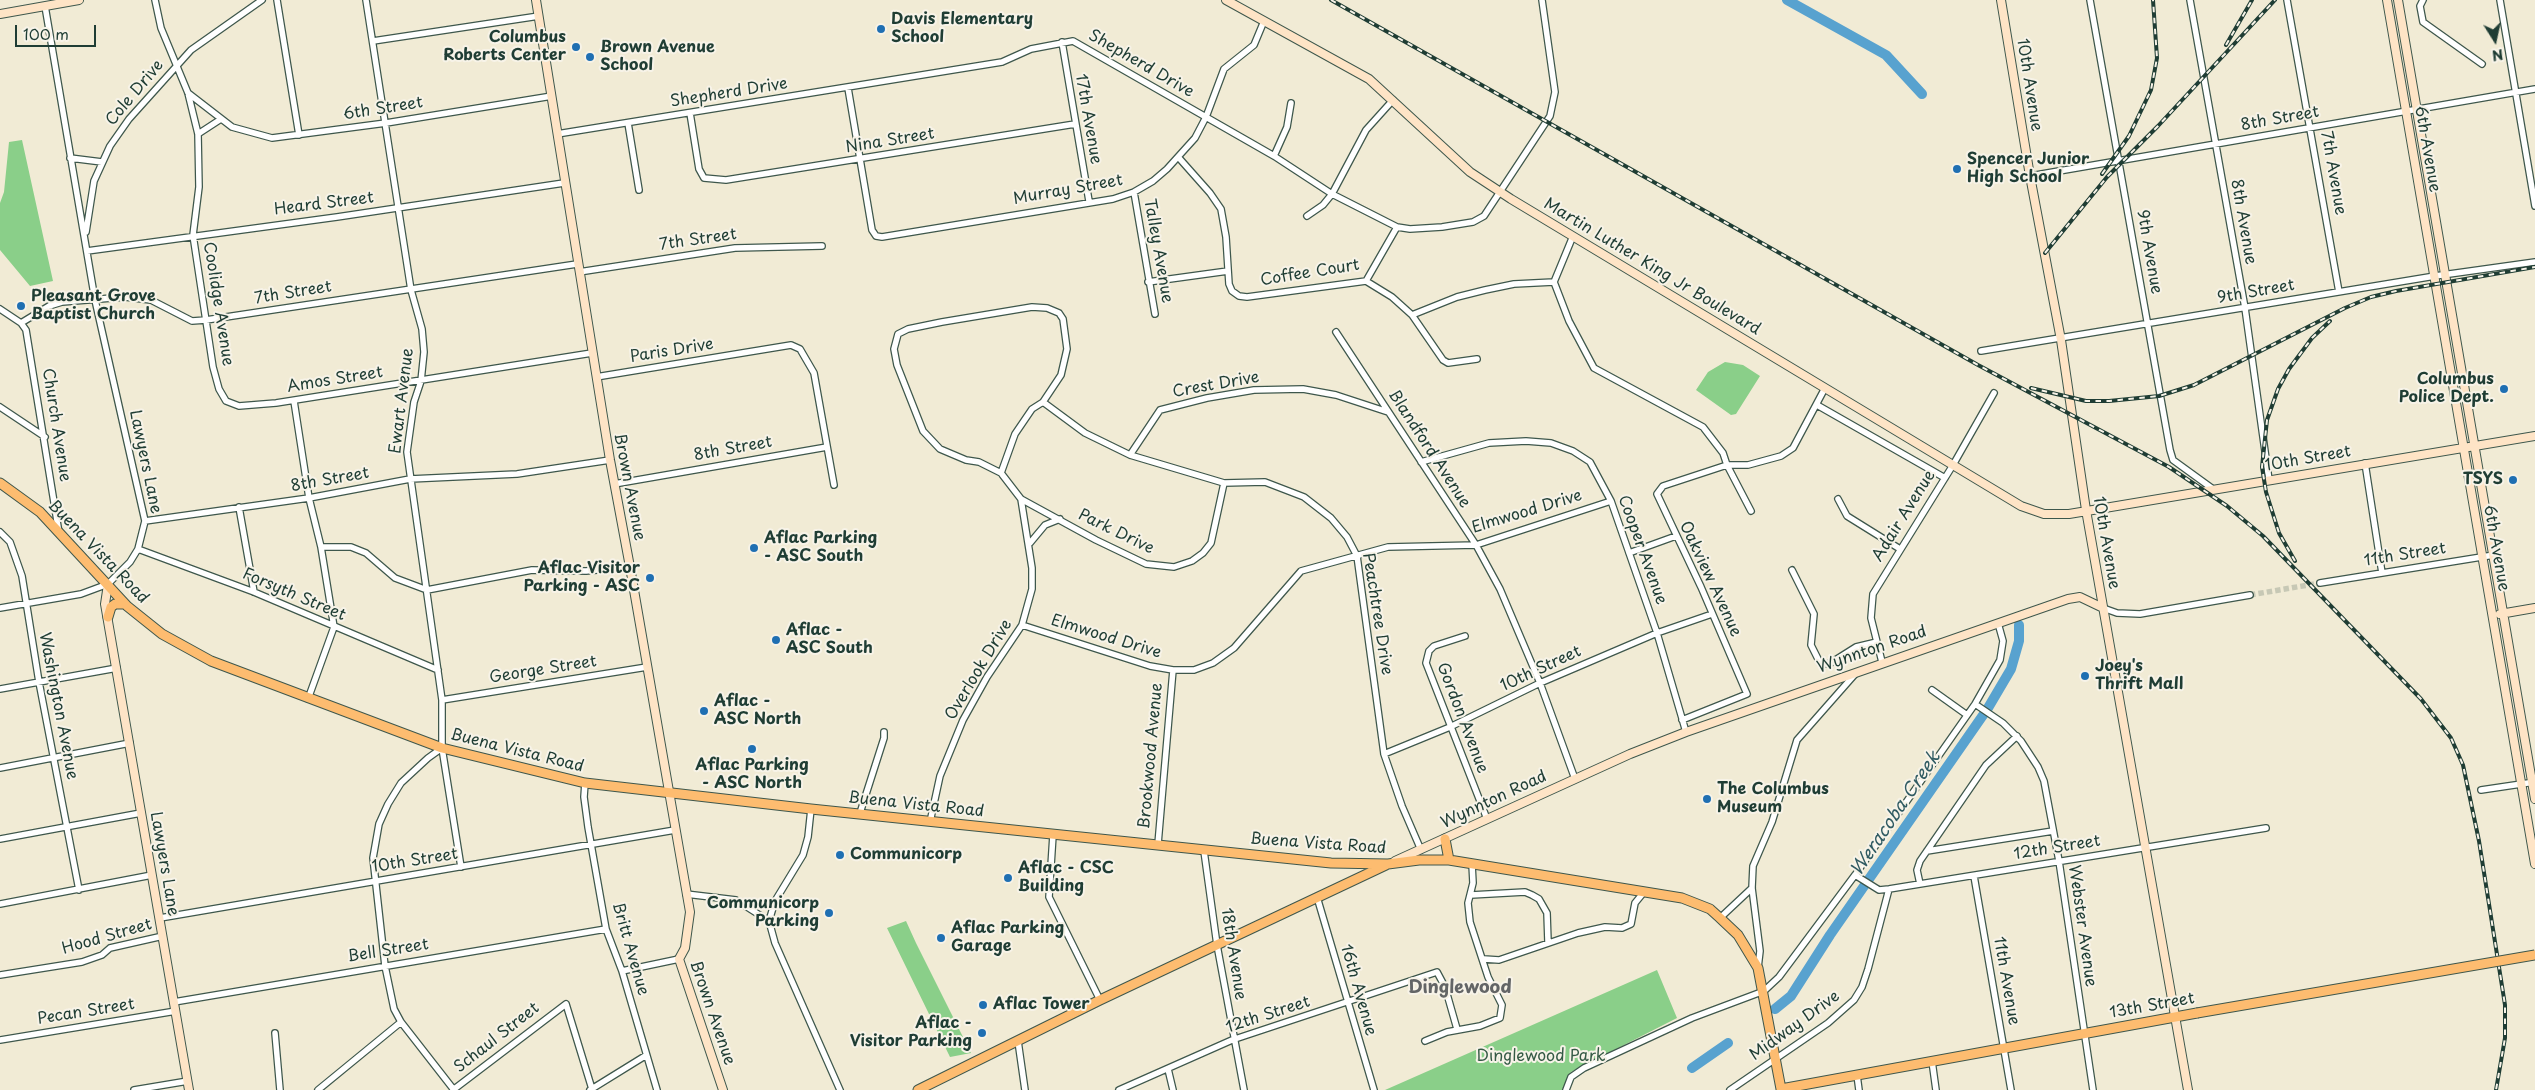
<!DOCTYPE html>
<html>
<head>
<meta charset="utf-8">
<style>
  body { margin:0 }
  #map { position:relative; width:2535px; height:1090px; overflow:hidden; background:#f1ebd5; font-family:"Playpen Sans",sans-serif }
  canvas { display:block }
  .north { position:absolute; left:2470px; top:15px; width:50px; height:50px; -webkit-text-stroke:4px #f7f3e8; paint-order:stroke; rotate:170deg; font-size:14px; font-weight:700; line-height:20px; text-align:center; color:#1f3d34 }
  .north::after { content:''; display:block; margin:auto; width:18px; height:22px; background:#1f3d34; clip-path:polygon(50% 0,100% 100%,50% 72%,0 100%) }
  .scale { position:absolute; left:15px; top:25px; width:81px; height:22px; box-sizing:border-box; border:2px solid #1f3d34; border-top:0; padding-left:6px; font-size:15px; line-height:18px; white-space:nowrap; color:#1f3d34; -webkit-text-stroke:4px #f7f3e8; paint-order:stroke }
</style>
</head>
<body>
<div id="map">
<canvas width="2535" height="1090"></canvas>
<div class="north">N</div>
<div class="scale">100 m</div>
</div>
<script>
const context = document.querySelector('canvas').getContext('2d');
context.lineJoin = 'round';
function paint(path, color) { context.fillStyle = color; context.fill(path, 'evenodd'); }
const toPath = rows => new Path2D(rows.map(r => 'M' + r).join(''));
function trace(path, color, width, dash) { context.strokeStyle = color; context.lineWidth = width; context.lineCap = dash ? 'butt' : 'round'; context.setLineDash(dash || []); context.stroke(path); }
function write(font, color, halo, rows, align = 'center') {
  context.font = font + ' "Playpen Sans",sans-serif'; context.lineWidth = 4; context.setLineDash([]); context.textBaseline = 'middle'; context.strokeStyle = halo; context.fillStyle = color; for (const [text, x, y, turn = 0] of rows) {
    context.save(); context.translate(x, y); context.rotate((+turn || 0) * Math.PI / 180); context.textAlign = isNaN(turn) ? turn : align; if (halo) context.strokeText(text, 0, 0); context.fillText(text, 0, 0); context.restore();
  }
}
paint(toPath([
  [22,140,53,281,30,286,0,250,0,203,4,192,9,142],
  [1725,362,1743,365,1760,376,1736,414,1731,415,1696,390,1708,372],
  [906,921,916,943,971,1053,950,1057,887,928],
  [1657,970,1677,1018,1571,1072,1562,1090,1385,1090]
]), '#8acf89');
trace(toPath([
  [1787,0,1886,55,1922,94],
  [1775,1009,1791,996,1830,935,1988,708,2011,669,2019,641,2019,625],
  [1692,1068,1728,1043]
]), '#58a2cf', 10);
trace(toPath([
  [2250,595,2320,583]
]), '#c7c8b5', 5.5, [5.5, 3]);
const street = toPath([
  [155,0,161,28,188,93,198,134,199,187,193,235,213,367,219,389,226,401,239,406,276,403,592,353],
  [277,0,299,135],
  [366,0,411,290,422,329,424,352,421,381,414,402,407,452,442,700,442,748,461,867],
  [2090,0,2170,450,2173,460,2213,489],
  [2190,0,2245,308,2269,480],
  [2287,0,2339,292],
  [2423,0,2420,6,2423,22,2482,64],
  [2500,0,2535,206],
  [373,41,539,16],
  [1062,42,1089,201],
  [848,88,872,230,876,236,882,237,1113,199,1134,192,1153,181,1167,169,1195,138,1206,117,1224,69,1254,45,1264,21],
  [188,93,232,127,272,138,386,123,552,96],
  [690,113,699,169,704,178,726,180,1075,124],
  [628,123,639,190],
  [198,134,221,119],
  [557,134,1002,62,1031,49,1073,41,1274,156,1332,194,1397,227,1410,229,1442,227,1473,222,1484,216,1550,116,1555,92,1542,0],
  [1274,156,1287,127,1291,103],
  [70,158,102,162],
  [1179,158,1210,193,1221,209,1226,237,1229,284,1232,291,1239,296,1247,297,1366,281,1397,227],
  [2030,176,2535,89],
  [1134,192,1155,314],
  [1307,216,1323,205,1332,194,1366,130,1393,100],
  [86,232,94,181,110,146,129,119,191,50,262,0],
  [1573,236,1554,282,1569,321,1594,368,1703,427,1723,453,1727,465,1751,511],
  [87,251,337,217,564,183],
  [579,272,735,248,822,246],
  [1366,281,1392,297,1412,315,1443,360,1448,363,1477,359],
  [1148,282,1228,271],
  [0,309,21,323,26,330,59,533],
  [1412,315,1457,297,1485,290,1514,284,1554,282],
  [21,323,49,306,62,302,125,297,151,300,192,321,206,320,577,264],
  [1336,332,1476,545,1500,589,1540,683,1575,779],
  [1981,351,2435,276,2535,262],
  [596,377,791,345,800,349,814,373,834,485],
  [294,401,309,498,321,547,334,627,308,699],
  [1043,402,1085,433,1130,455,1224,483,1265,482,1304,497,1331,518,1347,537,1357,556,1384,754,1402,806,1421,850],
  [1817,405,1945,478],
  [0,407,45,437],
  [1130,455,1160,410,1207,398,1254,390,1303,389,1336,395,1388,412],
  [1421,462,1489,443,1526,441,1551,443,1573,451,1590,462,1611,501,1657,633,1686,732],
  [2365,463,2382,573],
  [1001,473,1015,434,1032,409,1043,402,1061,375,1067,349,1063,319,1059,313,1047,308,1032,307,942,322,908,329,898,334,894,349,897,365,923,431,940,449,966,460,979,462,1001,473,1021,499,1096,540,1146,564,1174,567,1192,561,1203,553,1211,543,1224,483],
  [614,484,827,447],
  [1838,499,1847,516,1900,549],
  [239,507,254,592],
  [145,521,309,498,410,479,517,474,610,460],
  [0,532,10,542,22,576,39,682,79,890],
  [1030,543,1045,525,1060,519],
  [321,547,351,547,366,553,395,578,427,590,532,570,586,571,630,567],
  [138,549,254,592,438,670],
  [1629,553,1676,536],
  [1792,570,1814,614,1811,645,1820,663,1829,664,1856,647,1877,642],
  [2320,583,2494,555],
  [0,608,81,594,108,584,130,562,138,549,145,521,95,300,45,6],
  [2103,608,2117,613,2140,614,2250,595],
  [1022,625,1150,666,1173,670,1194,670,1213,663,1234,648,1301,571,1388,547,1476,545,1611,501],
  [1465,636,1434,646,1429,651,1426,663,1487,819],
  [1882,662,1871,618,1873,594,1953,465,1994,393],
  [0,689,117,668],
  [1932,690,1967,715],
  [442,700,647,667],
  [1975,704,2003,723,2021,741,2038,767,2044,781,2059,861,2093,1090],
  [1682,720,1747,694,1701,587,1657,494,1663,486,1727,465,1748,465,1781,456,1793,448,1825,388],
  [442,748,428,758,401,783,388,804,379,824,373,858,385,966,394,1009,401,1022,454,1090],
  [1384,754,1450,727,1540,683,1657,633,1712,614],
  [0,768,130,743],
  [585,783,584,797,588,827,606,929,622,971,657,1090],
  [2481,790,2535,782],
  [811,809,808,837,803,855,775,901,769,921,775,943,840,1090],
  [860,813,884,738,884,732],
  [930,822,940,776,963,720,987,677,1022,625,1032,589,1032,568,1021,499],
  [1053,835,1049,897,1100,1000],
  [0,839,141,813],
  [1158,844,1173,670],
  [1204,851,1217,945,1244,1090],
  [1927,851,2053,831],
  [1855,875,1879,890,1889,889,2266,828],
  [1974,876,2011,1090],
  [1920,884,1917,870,1920,861,1986,765,2017,736],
  [686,894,736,900,769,921],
  [1471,895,1525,892,1532,895,1539,899,1547,913,1548,942],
  [1317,897,1374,1090],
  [0,904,152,875],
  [160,918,675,830],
  [1720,918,1752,888],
  [1484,959,1499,960,1578,933,1605,927,1622,928,1631,924,1635,903,1644,892],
  [1758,968,1760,951,1752,888,1753,866,1772,822,1797,740,1856,673],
  [622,971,679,959],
  [0,975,82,962,102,955,110,948,163,936],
  [174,1002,606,929],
  [275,1033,280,1090],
  [0,1040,176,1011],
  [1018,1041,1025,1090],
  [1425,1041,1447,1032,1480,1026,1500,1018,1502,1005,1488,977,1470,922,1468,903,1473,883,1472,864],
  [1932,1061,1936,1090],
  [1168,1069,1173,1090],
  [1857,1075,1859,1090],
  [134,1090,188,1081],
  [318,1090,401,1022],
  [453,1090,566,1004,592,1089],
  [590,1090,645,1056],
  [1119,1090,1232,1040,1437,972,1445,987,1457,1029],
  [1566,1090,1571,1077,1584,1068,1692,1018,1764,991,1779,977,1855,875,1975,704,2000,660,2003,641,1998,623],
  [1730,1090,1828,1023,1854,1000,1862,987,1868,969,1889,889]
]);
const secondary = toPath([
  [536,0,610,460,630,567,690,912,685,948,679,959,723,1090],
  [1226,0,1369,79,1470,172,1511,199,2021,506,2044,514,2069,514,2535,436],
  [2001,0,2030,176,2061,340,2086,510,2188,1090],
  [2387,0,2535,864],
  [2398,0,2535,799],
  [0,14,79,0],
  [108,584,105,604,189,1090],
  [2500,614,2535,608],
  [1395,861,1630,754,1686,732,2068,599,2080,597,2103,608]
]);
const primary = toPath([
  [0,483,40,512,127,606,162,634,211,661,442,748,585,783,811,809,1331,863,1388,864,1419,860,1449,860,1682,898,1710,909,1720,918,1738,935,1758,968,1781,1089,2197,1013],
  [108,617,111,607,115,604,125,604],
  [1445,839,1449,860],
  [918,1090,1100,1000,1386,865]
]);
trace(street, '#3e574c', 8);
trace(secondary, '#3e574c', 10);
trace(primary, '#3e574c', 11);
trace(street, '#fff', 5.5);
trace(secondary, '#fee4c6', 8);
trace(primary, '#fdbc70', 9);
const rail = toPath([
  [1331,0,1978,365,2169,467,2227,506,2263,536,2421,699,2451,738,2463,765,2479,841,2505,1005,2505,1038,2496,1090],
  [2226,45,2252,0],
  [2102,174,2129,136,2151,90,2157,58,2153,0],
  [2045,253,2107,177,2158,126,2275,0],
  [2031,388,2086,401,2109,401,2159,396,2194,385,2345,308,2371,297,2396,291,2535,267],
  [2295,561,2279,533,2266,492,2262,467,2267,420,2278,389,2289,369,2312,338,2330,321]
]);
trace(rail, '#1f3d34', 4);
trace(rail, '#f7f3e8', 2, [5.5]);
const primaryBridge = toPath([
  [2197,1013,2535,955]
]);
trace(primaryBridge, '#3e574c', 11, []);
trace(primaryBridge, '#fdbc70', 9);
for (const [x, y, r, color] of [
  [881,29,5,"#1f6fb2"],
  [576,47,5,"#1f6fb2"],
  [590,57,5,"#1f6fb2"],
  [1957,169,5,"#1f6fb2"],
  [21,306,5,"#1f6fb2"],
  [2504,389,5,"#1f6fb2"],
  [2513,480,5,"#1f6fb2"],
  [754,548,5,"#1f6fb2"],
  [650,578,5,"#1f6fb2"],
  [776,640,5,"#1f6fb2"],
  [2085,676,5,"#1f6fb2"],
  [704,711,5,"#1f6fb2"],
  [752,749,5,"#1f6fb2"],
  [1707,799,5,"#1f6fb2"],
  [840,855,5,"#1f6fb2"],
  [1008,878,5,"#1f6fb2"],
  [829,913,5,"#1f6fb2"],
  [941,938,5,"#1f6fb2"],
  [983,1005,5,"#1f6fb2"],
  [982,1033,5,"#1f6fb2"]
]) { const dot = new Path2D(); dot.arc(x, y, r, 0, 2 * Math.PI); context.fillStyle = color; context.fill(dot); trace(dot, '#f7f3e8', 2); }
write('bold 16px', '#1f3d34', '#f7f3e8', [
  ["Davis Elementary",891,20],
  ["School",891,38],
  ["Columbus",566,38,"right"],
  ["Roberts Center",566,56,"right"],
  ["Brown Avenue",600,48],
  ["School",600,66],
  ["Spencer Junior",1967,160],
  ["High School",1967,178],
  ["Pleasant Grove",31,297],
  ["Baptist Church",31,315],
  ["Columbus",2494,380,"right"],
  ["Police Dept.",2494,398,"right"],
  ["TSYS",2503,480,"right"],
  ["Aflac Parking",764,539],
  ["- ASC South",764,557],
  ["Aflac Visitor",640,569,"right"],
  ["Parking - ASC",640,587,"right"],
  ["Aflac -",786,631],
  ["ASC South",786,649],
  ["Joey's",2095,667],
  ["Thrift Mall",2095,685],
  ["Aflac -",714,702],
  ["ASC North",714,720],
  ["Aflac Parking",752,766,"center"],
  ["- ASC North",752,784,"center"],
  ["The Columbus",1717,790],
  ["Museum",1717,808],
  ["Communicorp",850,855],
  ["Aflac - CSC",1018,869],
  ["Building",1018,887],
  ["Communicorp",819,904,"right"],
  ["Parking",819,922,"right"],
  ["Aflac Parking",951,929],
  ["Garage",951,947],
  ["Aflac Tower",993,1005],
  ["Aflac -",972,1024,"right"],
  ["Visitor Parking",972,1042,"right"]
], 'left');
write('16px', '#1f3d34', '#f7f3e8', [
  ["Shepherd Drive",1141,64,30],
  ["10th Avenue",2029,85,81],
  ["Cole Drive",135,93,-50],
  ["Shepherd Drive",729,93,-9],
  ["6th Street",383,109,-9],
  ["17th Avenue",1088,119,80],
  ["8th Street",2280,119,-10],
  ["Nina Street",890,141,-9],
  ["6th Avenue",2427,149,80],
  ["7th Avenue",2333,173,80],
  ["Murray Street",1068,190,-10],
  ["Heard Street",324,204,-7],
  ["8th Avenue",2243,222,80],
  ["7th Street",698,240,-8],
  ["Talley Avenue",1158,251,80],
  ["9th Avenue",2149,252,80],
  ["Martin Luther King Jr Boulevard",1652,267,31],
  ["Coffee Court",1310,273,-9],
  ["9th Street",2256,292,-10],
  ["7th Street",293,293,-9],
  ["Coolidge Avenue",218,304,81],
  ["Paris Drive",672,351,-9],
  ["Amos Street",335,380,-9],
  ["Crest Drive",1216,385,-10],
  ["Ewart Avenue",402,401,-83],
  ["Church Avenue",56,425,81],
  ["8th Street",733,449,-10],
  ["Blandford Avenue",1429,449,57],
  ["10th Street",2308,459,-10],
  ["Lawyers Lane",145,462,78],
  ["8th Street",330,480,-10],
  ["Brown Avenue",629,487,79],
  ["Elmwood Drive",1527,512,-17],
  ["Adair Avenue",1904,516,-58],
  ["Park Drive",1116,532,26],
  ["10th Avenue",2106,543,80],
  ["6th Avenue",2496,548,80],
  ["Cooper Avenue",1642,550,70],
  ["Buena Vista Road",98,552,46],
  ["11th Street",2405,555,-9],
  ["Oakview Avenue",1710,579,65],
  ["Forsyth Street",294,595,23],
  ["Peachtree Drive",1377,614,81],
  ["Elmwood Drive",1106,637,17],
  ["Wynnton Road",1872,650,-19],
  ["10th Street",1541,669,-25],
  ["George Street",543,670,-9],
  ["Overlook Drive",979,670,-59],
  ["Washington Avenue",58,706,79],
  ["Gordon Avenue",1462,718,69],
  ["Buena Vista Road",517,751,14],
  ["Brookwood Avenue",1151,756,-85],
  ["Wynnton Road",1494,800,-25],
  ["Buena Vista Road",916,805,6],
  ["Buena Vista Road",1318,844,4],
  ["12th Street",2057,848,-9],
  ["10th Street",415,861,-9],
  ["Lawyers Lane",164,864,80],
  ["Webster Avenue",2082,926,82],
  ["Hood Street",107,937,-16],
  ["Britt Avenue",630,949,74],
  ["Bell Street",388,951,-9],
  ["18th Avenue",1233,954,81],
  ["11th Avenue",2006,981,80],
  ["16th Avenue",1358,990,74],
  ["13th Street",2152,1006,-10],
  ["Pecan Street",86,1012,-9],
  ["Brown Avenue",712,1013,71],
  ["12th Street",1268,1015,-18],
  ["Midway Drive",1795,1026,-36],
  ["Schaul Street",497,1038,-38]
]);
write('16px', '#345a45', '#f7f3e8', [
  ["Dinglewood Park",1541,1057]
]);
write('italic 18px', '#305b62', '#f7f3e8', [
  ["Weracoba Creek",1896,814,-56]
]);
write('bold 18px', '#636566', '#f7f3e8', [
  ["Dinglewood",1460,988]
]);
</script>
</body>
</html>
